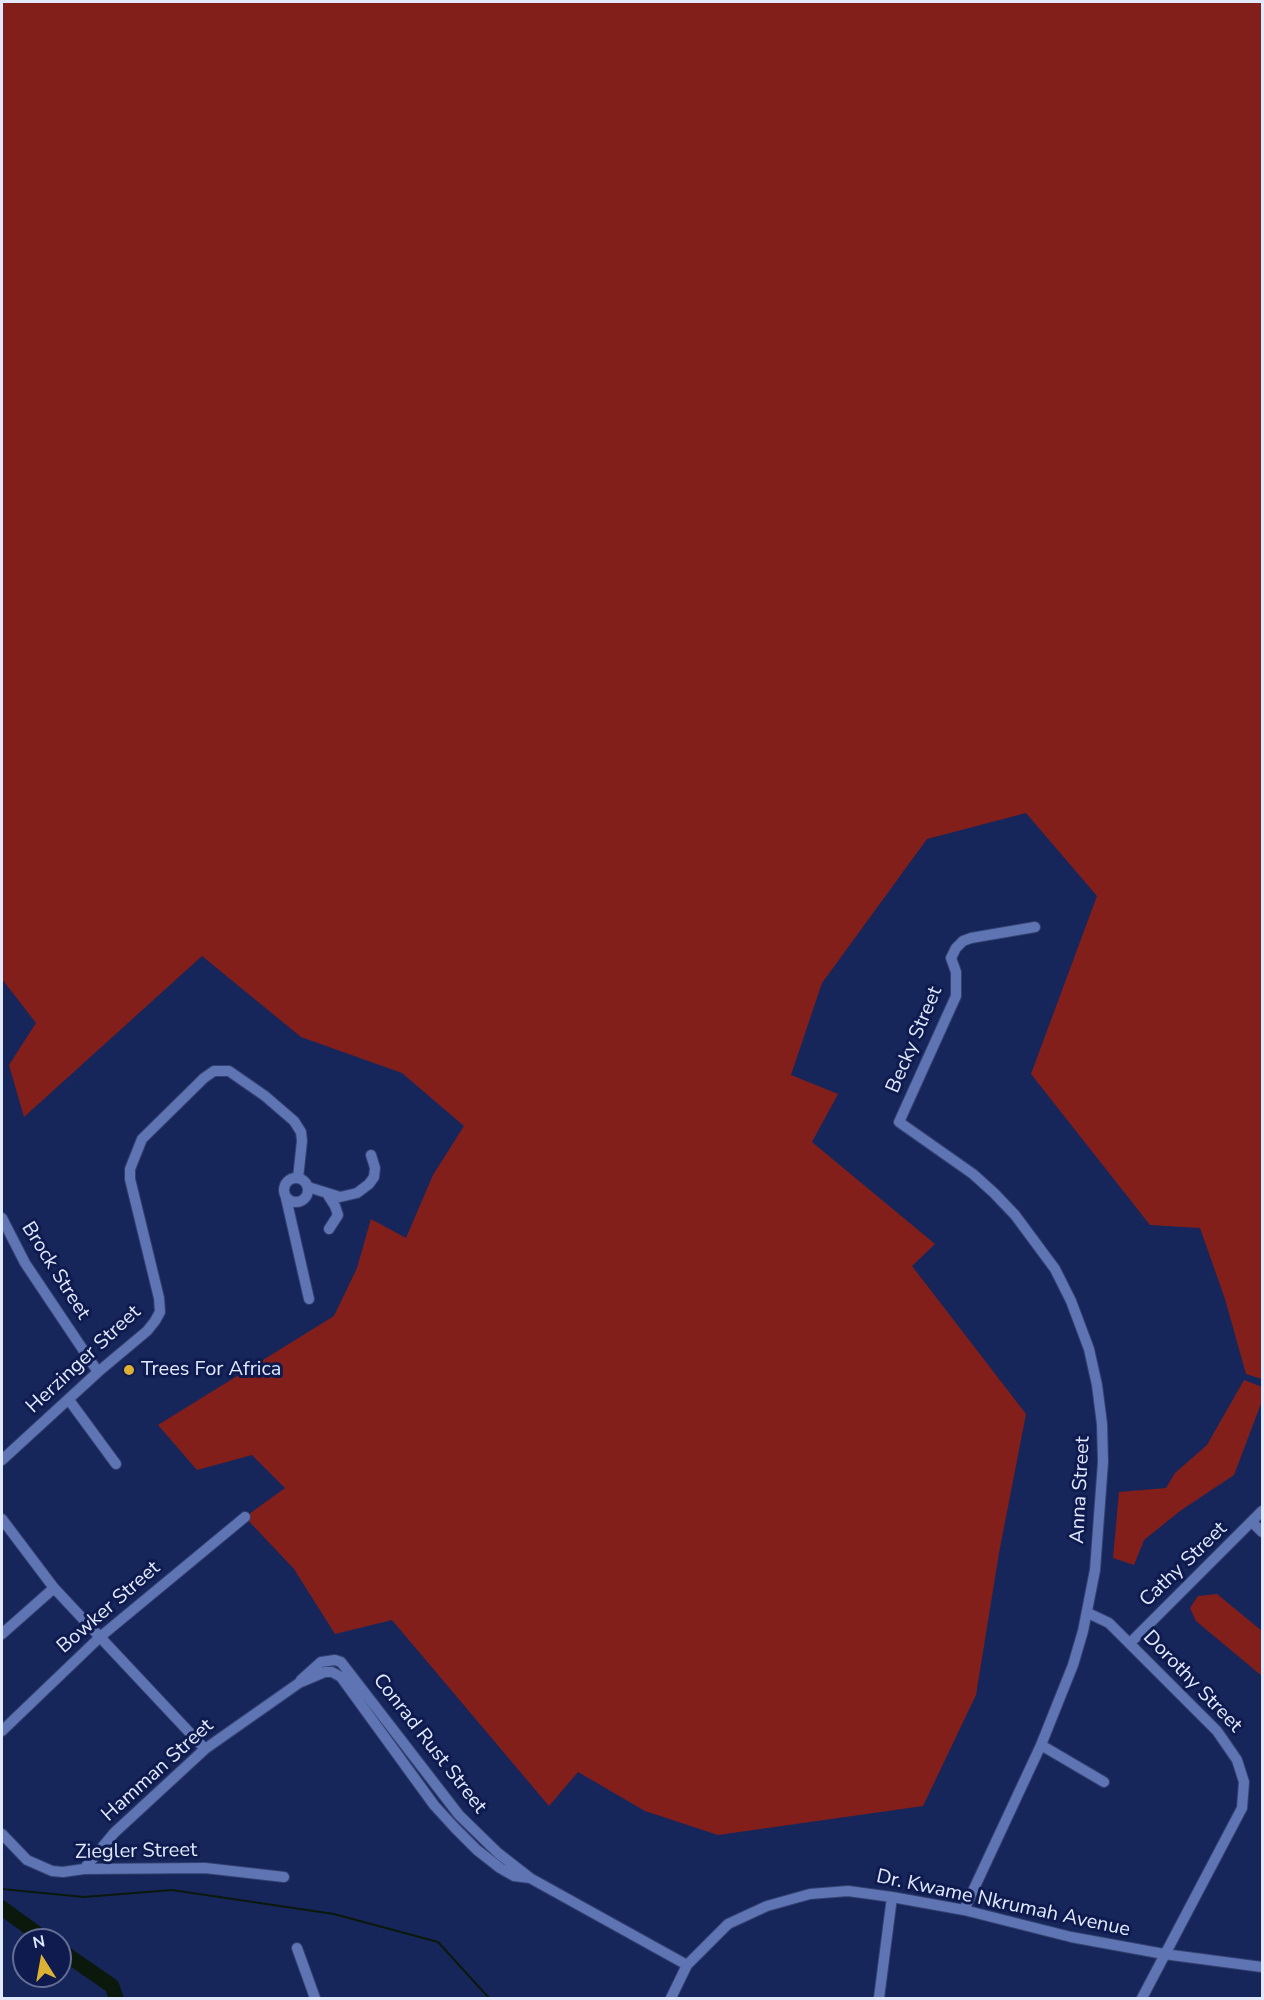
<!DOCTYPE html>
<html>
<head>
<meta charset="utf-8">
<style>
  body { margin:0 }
  #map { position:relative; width:1264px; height:2000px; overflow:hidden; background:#17265a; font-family:"Nunito Sans",sans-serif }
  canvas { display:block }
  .frame { position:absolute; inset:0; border:3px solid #e0e9fd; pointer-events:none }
  .north { position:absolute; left:12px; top:1928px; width:60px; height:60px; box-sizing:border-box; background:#0f1b4f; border:2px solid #636d95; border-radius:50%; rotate:349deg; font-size:16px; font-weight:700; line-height:24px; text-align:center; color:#e0e9fd }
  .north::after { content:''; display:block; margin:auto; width:21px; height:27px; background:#ddb133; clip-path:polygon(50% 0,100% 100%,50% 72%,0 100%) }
</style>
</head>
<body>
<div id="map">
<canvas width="1264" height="2000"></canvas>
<div class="frame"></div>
<div class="north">N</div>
</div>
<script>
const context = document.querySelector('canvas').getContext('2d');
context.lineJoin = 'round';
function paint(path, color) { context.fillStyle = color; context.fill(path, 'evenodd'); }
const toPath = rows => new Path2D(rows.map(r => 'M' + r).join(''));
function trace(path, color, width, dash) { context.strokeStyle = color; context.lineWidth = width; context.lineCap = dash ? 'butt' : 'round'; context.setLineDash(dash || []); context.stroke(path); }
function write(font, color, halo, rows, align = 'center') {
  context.font = font + ' "Nunito Sans",sans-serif'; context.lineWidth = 6; context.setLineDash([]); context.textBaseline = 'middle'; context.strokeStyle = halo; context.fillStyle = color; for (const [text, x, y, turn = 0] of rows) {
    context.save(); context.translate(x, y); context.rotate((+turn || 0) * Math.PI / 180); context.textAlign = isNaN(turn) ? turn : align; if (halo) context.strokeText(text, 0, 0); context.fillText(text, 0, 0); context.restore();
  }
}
paint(toPath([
  [2,2,1262,2,1262,1379,1246,1374,1225,1299,1200,1228,1150,1225,1031,1074,1097,896,1026,813,927,839,822,983,791,1075,838,1094,812,1142,935,1244,912,1266,1026,1414,999,1553,976,1695,923,1806,718,1835,645,1811,578,1772,549,1806,392,1620,335,1634,294,1569,245,1517,285,1488,252,1455,197,1470,158,1425,334,1316,357,1268,371,1219,406,1238,433,1175,464,1126,402,1073,301,1037,202,956,24,1117,9,1065,36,1023,2,979],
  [1244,1380,1262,1387,1262,1401,1234,1475,1180,1511,1144,1540,1134,1565,1113,1558,1119,1492,1166,1488,1175,1473,1207,1445],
  [1217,1594,1262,1631,1262,1676,1196,1621,1190,1608,1198,1596]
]), '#831f1a');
trace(toPath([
  [2,1889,84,1897,172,1890,334,1914,438,1942,489,1998]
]), '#0a190c', 2);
trace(toPath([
  [2,1908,46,1940],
  [60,1950,112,1986,116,1998]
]), '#0a190c', 15);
const minor = toPath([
  '284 1190a12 12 0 1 1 24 0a12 12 0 1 1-24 0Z',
  [308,1187,340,1197,357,1193,369,1184,374,1177,375,1168,371,1155],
  [328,1195,335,1206,338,1215,329,1229],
  [286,1198,309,1299],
  [2,1218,25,1263,98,1372],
  [69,1400,116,1464],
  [2,1460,98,1372,147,1331,155,1321,160,1312,159,1298,130,1179,130,1169,142,1139,204,1078,214,1071,229,1071,265,1096,294,1121,301,1132,302,1141,298,1178],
  [2,1519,54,1588,205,1749],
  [1253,1523,1262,1532],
  [1088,1613,1109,1623,1217,1731,1237,1760,1244,1782,1242,1808,1142,1998],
  [2,1634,54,1588],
  [1130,1643,1262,1511],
  [301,1680,321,1662,335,1660,341,1662,459,1815,498,1853,530,1878,687,1965],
  [2,1731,100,1637,245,1517],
  [1041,1745,1104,1782],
  [2,1834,27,1860,52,1871,63,1872,84,1869,205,1868,284,1877],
  [84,1869,114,1833,205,1749,299,1683,325,1672,332,1672,341,1677,434,1805,455,1828,477,1850,500,1868,514,1876,530,1878],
  [964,1910,1041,1745,1073,1665,1083,1631,1095,1570,1103,1462,1102,1424,1097,1385,1089,1349,1071,1301,1055,1269,1015,1215,994,1193,973,1174,899,1122,956,996,956,972,951,958,956,948,963,941,971,938,1035,927],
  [297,1948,315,1998],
  [671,1998,687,1965,728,1924,767,1906,810,1894,848,1891,892,1897,964,1910,1071,1937,1164,1954,1262,1967],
  [879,1998,892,1897]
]);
trace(minor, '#334171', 12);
trace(minor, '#5e74b3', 10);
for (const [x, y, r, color] of [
  [129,1370,6,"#ddb133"]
]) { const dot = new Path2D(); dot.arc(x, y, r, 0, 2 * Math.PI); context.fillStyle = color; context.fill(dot); trace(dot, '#0f1b4f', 2); }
write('20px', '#e0e9fd', '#0f1b4f', [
  ["Becky Street",915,1040,-67],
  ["Brock Street",55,1271,58],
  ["Herzinger Street",84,1360,-43],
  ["Anna Street",1081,1490,-87],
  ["Cathy Street",1184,1565,-44],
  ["Bowker Street",109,1608,-41],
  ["Dorothy Street",1192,1682,46],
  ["Conrad Rust Street",429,1744,52],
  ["Hamman Street",158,1771,-42],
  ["Ziegler Street",136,1852,-1],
  ["Dr. Kwame Nkrumah Avenue",1003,1904,12]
]);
write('20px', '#e0e9fd', '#0f1b4f', [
  ["Trees For Africa",141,1370]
], 'left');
</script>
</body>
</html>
